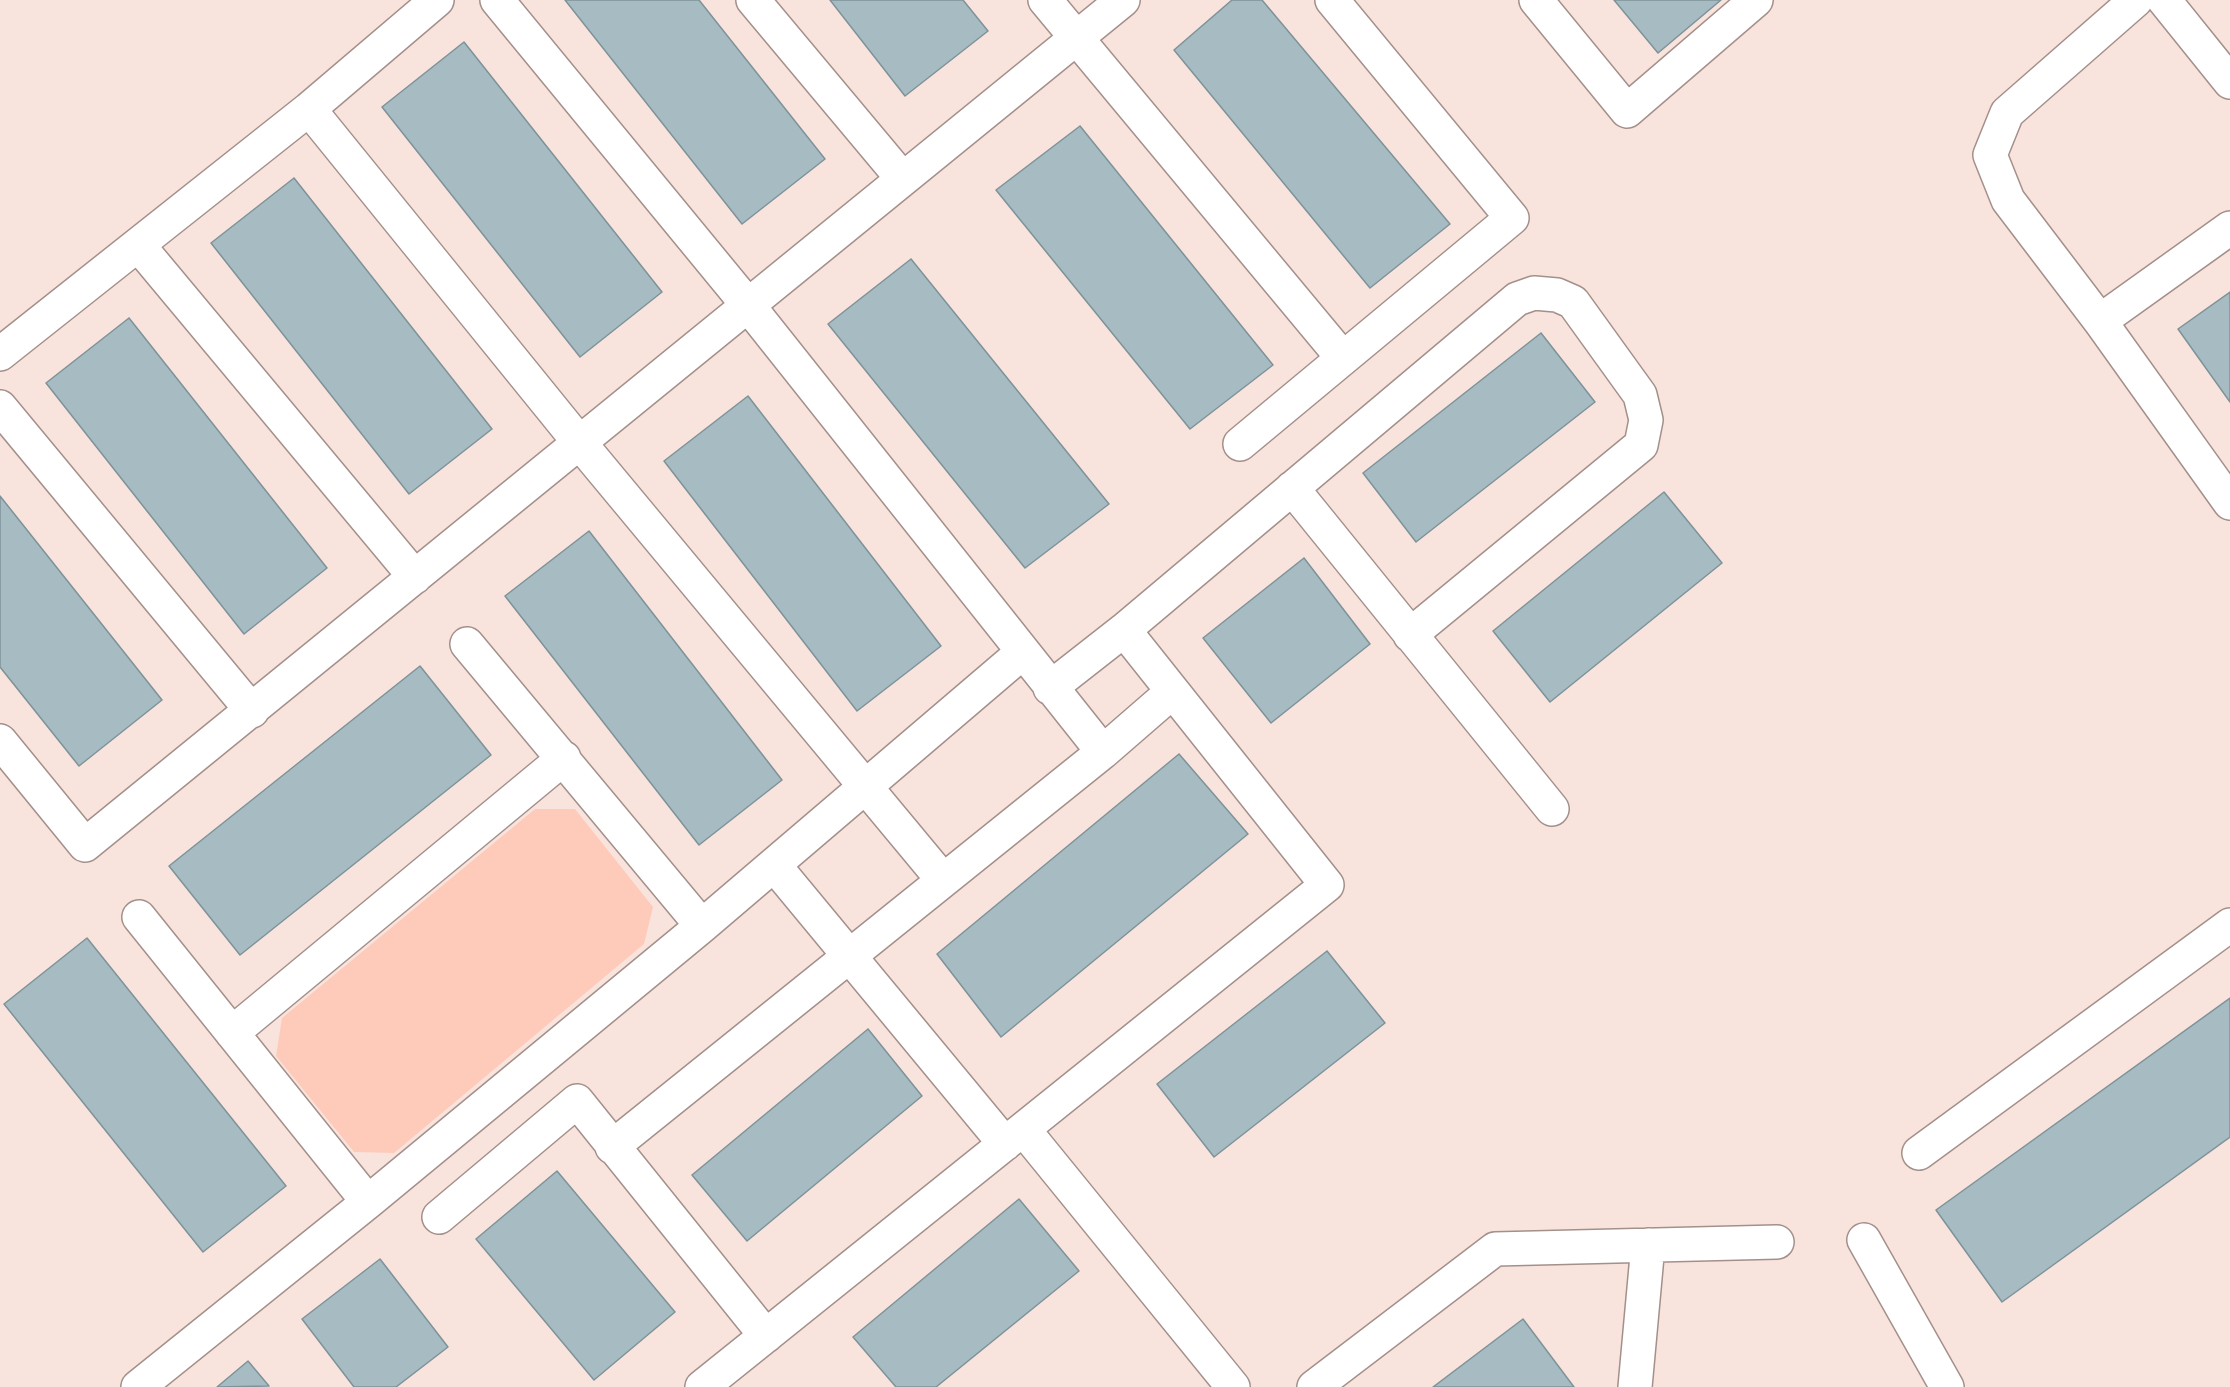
<!DOCTYPE html>
<html>
<head>
<meta charset="utf-8">
<style>
  body { margin:0 }
  canvas { display:block; background:#f9e3dd }
</style>
</head>
<body>
<canvas width="2230" height="1387"></canvas>
<script>
const context = document.querySelector('canvas').getContext('2d');
context.lineJoin = 'round';
function paint(path, color) { context.fillStyle = color; context.fill(path, 'evenodd'); }
const toPath = rows => new Path2D(rows.map(r => 'M' + r).join(''));
function trace(path, color, width, dash) { context.strokeStyle = color; context.lineWidth = width; context.lineCap = dash ? 'butt' : 'round'; context.setLineDash(dash || []); context.stroke(path); }
paint(toPath([
  [535,809,575,809,653,907,644,944,394,1153,354,1152,276,1056,282,1018]
]), '#fecbbb');
const building = toPath([
  [565,0,699,0,825,159,742,224,565,0],
  [830,0,963,0,988,31,905,96,830,0],
  [1232,0,1262,0,1450,224,1370,288,1174,50,1232,0],
  [1614,0,1721,0,1658,53,1614,0],
  [464,42,662,292,580,357,382,107,464,42],
  [1080,126,1273,365,1190,429,996,190,1080,126],
  [294,178,492,429,409,494,211,243,294,178],
  [911,259,1109,504,1025,568,828,324,911,259],
  [2230,292,2230,402,2178,329,2230,292],
  [129,318,327,568,244,634,46,383,129,318],
  [1541,333,1595,402,1416,542,1363,473,1541,333],
  [748,396,941,646,857,711,664,461,748,396],
  [1664,492,1722,563,1550,702,1493,631,1664,492],
  [0,496,162,700,79,766,0,667,0,496],
  [589,531,782,780,699,845,505,596,589,531],
  [1304,558,1370,644,1271,723,1203,638,1304,558],
  [420,666,491,755,240,955,169,866,420,666],
  [1179,754,1248,834,1001,1037,937,954,1179,754],
  [87,938,286,1186,203,1252,4,1004,87,938],
  [1327,951,1385,1023,1214,1157,1157,1084,1327,951],
  [2230,998,2230,1137,2002,1302,1936,1210,2230,998],
  [868,1029,922,1096,747,1241,692,1175,868,1029],
  [557,1171,675,1312,594,1380,476,1239,557,1171],
  [1019,1199,1079,1271,936,1387,896,1387,853,1337,1019,1199],
  [380,1259,448,1347,396,1387,354,1387,302,1319,380,1259],
  [1523,1319,1574,1387,1433,1387,1523,1319],
  [248,1361,269,1386,217,1387,248,1361]
]);
paint(building, '#a6bbc2');
trace(building, '#7e9399', 1.5);
const minor = toPath([
  [497,0,747,304,1103,752],
  [753,0,902,178],
  [1045,0,1342,357],
  [1536,0,1627,111,1756,0],
  [2136,0,2007,113,1990,155,2008,200,2100,321,2230,503],
  [2164,0,2230,82],
  [309,109,579,442,943,880],
  [139,246,415,577],
  [2100,321,2230,228],
  [0,354,309,109,437,0],
  [0,407,252,711],
  [1240,444,1512,218,1332,0],
  [1292,488,1552,809],
  [467,644,702,926],
  [1050,688,1124,630,1517,299,1534,293,1557,295,1573,302,1640,395,1646,420,1641,445,1410,635],
  [0,741,85,845,1123,0],
  [774,865,1005,1144],
  [139,917,368,1202],
  [232,1033,564,758],
  [1024,1130,1233,1387],
  [612,1147,1103,752,1171,693],
  [1919,1153,2230,925],
  [439,1217,577,1101,766,1336],
  [1864,1240,1947,1387],
  [138,1387,368,1202,702,926,1023,652],
  [702,1387,1327,885,1124,630],
  [1314,1387,1495,1249,1777,1242],
  [1635,1387,1648,1245]
]);
trace(minor, '#a4908a', 36);
trace(minor, '#fff', 33);
</script>
</body>
</html>
